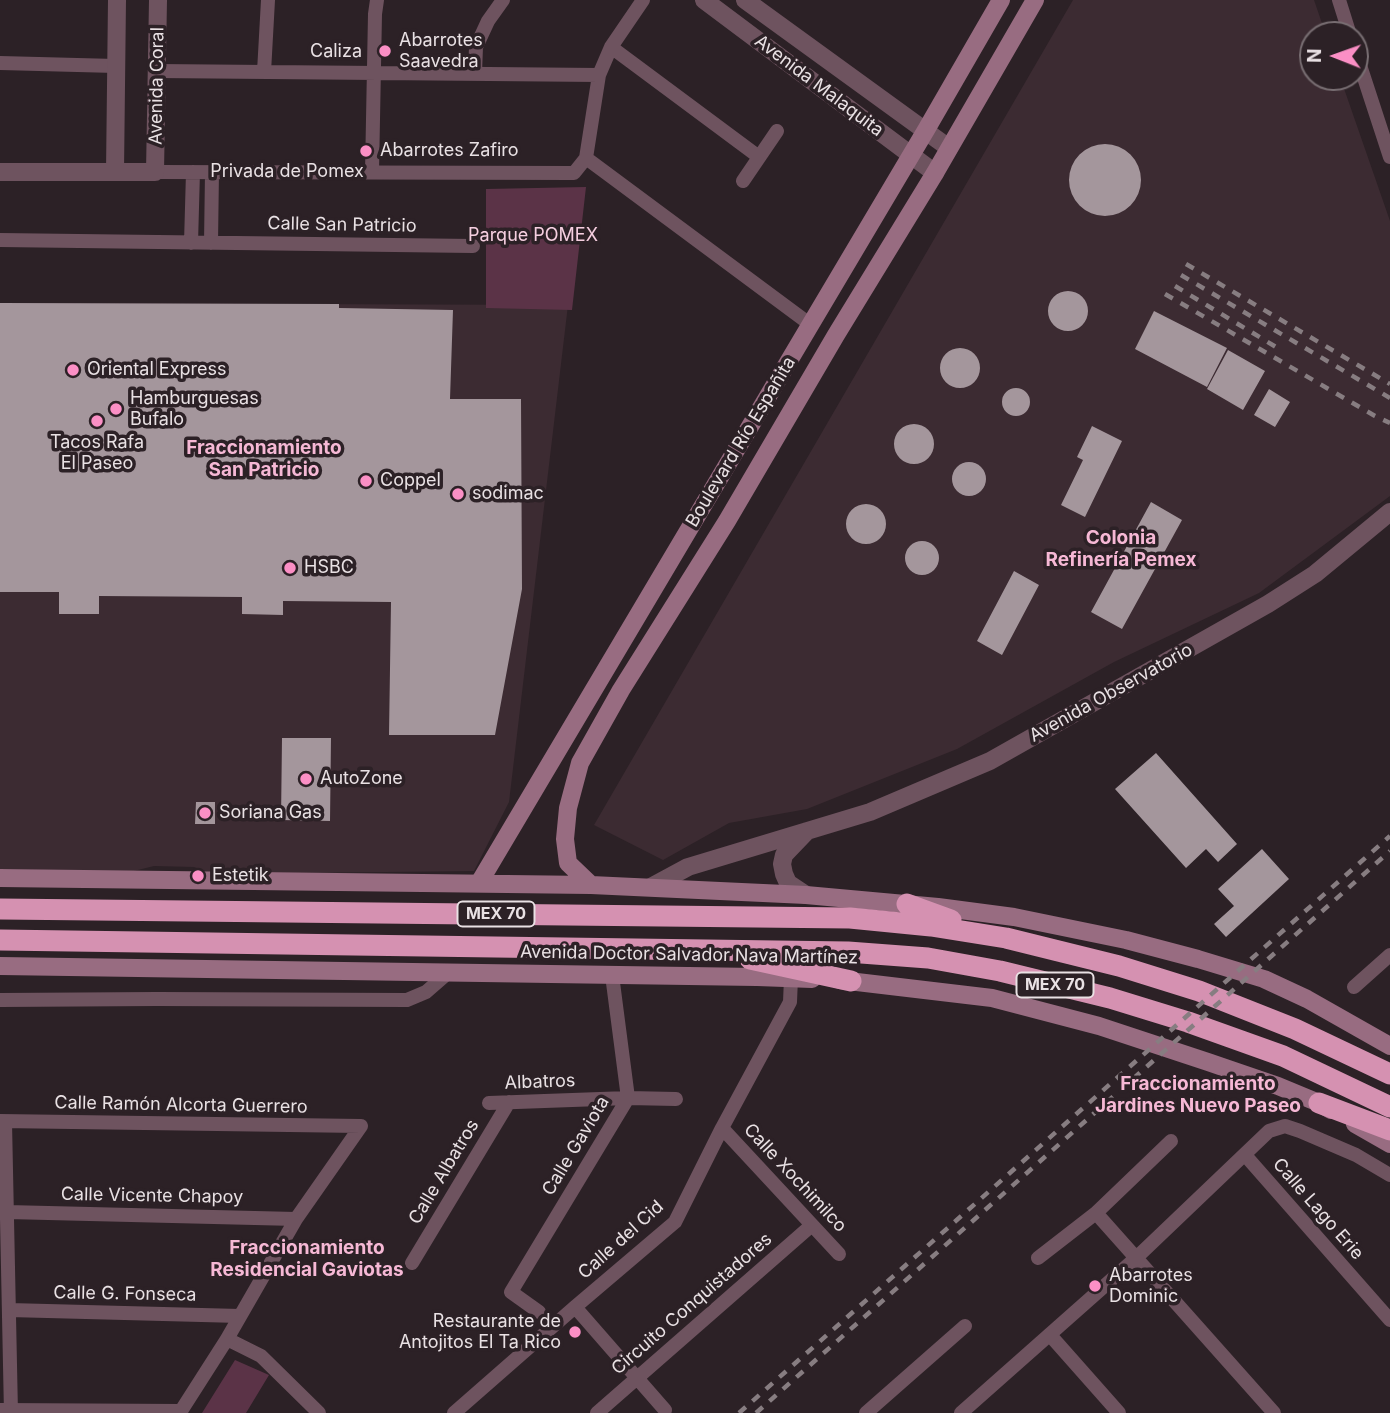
<!DOCTYPE html>
<html>
<head>
<meta charset="utf-8">
<style>
  body { margin:0 }
  #map { position:relative; width:1390px; height:1413px; overflow:hidden; background:#2c2126; font-family:Inter,sans-serif }
  canvas { display:block }
  .north { position:absolute; left:1299px; top:21px; width:70px; height:70px; box-sizing:border-box; background:#2c2126; border:2px solid #786e72; border-radius:50%; rotate:271deg; font-size:19px; font-weight:700; line-height:28px; text-align:center; color:#e9e1e4 }
  .north::after { content:''; display:block; margin:auto; width:24px; height:32px; background:#fb8fc5; clip-path:polygon(50% 0,100% 100%,50% 72%,0 100%) }
</style>
</head>
<body>
<div id="map">
<canvas width="1390" height="1413"></canvas>
<div class="north">N</div>
</div>
<script>
const context = document.querySelector('canvas').getContext('2d');
context.lineJoin = 'round';
function paint(path, color) { context.fillStyle = color; context.fill(path, 'evenodd'); }
const toPath = rows => new Path2D(rows.map(r => 'M' + r).join(''));
function trace(path, color, width, dash) { context.strokeStyle = color; context.lineWidth = width; context.lineCap = dash ? 'butt' : 'round'; context.setLineDash(dash || []); context.stroke(path); }
function write(font, color, halo, rows, align = 'center') {
  context.font = font + ' Inter,sans-serif'; context.lineWidth = 7; context.setLineDash([]); context.textBaseline = 'middle'; context.strokeStyle = halo; context.fillStyle = color; for (const [text, x, y, turn = 0] of rows) {
    context.save(); context.translate(x, y); context.rotate((+turn || 0) * Math.PI / 180); context.textAlign = isNaN(turn) ? turn : align; if (halo) context.strokeText(text, 0, 0); context.fillText(text, 0, 0); context.restore();
  }
}
paint(toPath([
  [1073,0,1314,0,1326,35,1313,35,1313,77,1340,77,1390,221,1390,496,1259,593,1114,662,957,749,807,809,729,823,663,860,594,825],
  [0,303,568,305,509,802,474,871,214,874,194,867,154,866,130,872,0,869]
]), '#3c2b32');
paint(toPath([
  [586,187,572,310,486,308,486,189],
  [235,1360,269,1375,246,1413,202,1413]
]), '#5b3347');
paint(toPath([
  '1069 180a36 36 0 1 1 72 0a36 36 0 1 1-72 0Z',
  '1048 311a20 20 0 1 1 40 0a20 20 0 1 1-40 0Z',
  [0,303,339,304,339,308,453,310,450,399,521,399,522,589,495,735,389,735,391,602,283,601,283,615,242,614,242,597,99,596,99,614,59,614,59,592,0,592],
  [1154,311,1227,348,1207,387,1135,349],
  '940 368a20 20 0 1 1 40 0a20 20 0 1 1-40 0Z',
  [1228,350,1265,371,1243,410,1207,389],
  '1002 402a14 14 0 1 1 28 0a14 14 0 1 1-28 0Z',
  [1269,389,1290,402,1275,427,1254,415],
  '894 444a20 20 0 1 1 40 0a20 20 0 1 1-40 0Z',
  [1092,426,1122,441,1085,517,1061,505,1083,460,1077,457],
  '952 479a17 17 0 1 1 34 0a17 17 0 1 1-34 0Z',
  [1151,502,1182,520,1122,629,1091,612],
  '846 524a20 20 0 1 1 40 0a20 20 0 1 1-40 0Z',
  '905 558a17 17 0 1 1 34 0a17 17 0 1 1-34 0Z',
  [1014,571,1039,585,1002,655,977,641],
  [282,738,331,738,330,821,281,820],
  [1156,753,1237,844,1218,862,1206,849,1186,868,1115,789],
  [196,802,215,802,215,824,195,824],
  [1262,849,1289,879,1226,937,1214,924,1234,906,1218,889]
]), '#a4969c');
trace(toPath([
  [1339,0,1350,35],
  [611,47,759,157],
  [1355,50,1390,157],
  [0,63,116,66],
  [157,71,599,75],
  [264,72,268,0],
  [475,73,476,47,488,21,503,0],
  [586,158,811,325],
  [155,172,574,173,586,158,599,75,611,47,643,0],
  [372,172,375,14,377,0],
  [743,181,777,131],
  [0,240,473,246],
  [191,243,193,172],
  [211,243,212,172],
  [1354,987,1390,955],
  [0,1000,157,999,407,1000,426,992,449,972],
  [489,1103,628,1098,676,1099],
  [0,1121,361,1126],
  [5,1122,11,1413],
  [722,1128,839,1254],
  [1245,1155,1390,1320],
  [7,1212,296,1219],
  [1096,1213,1274,1413],
  [1038,1258,1096,1213,1171,1141],
  [412,1263,509,1102],
  [575,1307,665,1410],
  [9,1310,240,1316],
  [539,1312,511,1292,628,1098,612,975],
  [1050,1335,1119,1413],
  [227,1339,261,1356,319,1413],
  [0,1410,181,1411,227,1339,296,1219,361,1126],
  [454,1413,575,1307,675,1222,722,1128,790,1002,791,978],
  [597,1413,812,1225],
  [866,1413,965,1326],
  [961,1413,1136,1258,1269,1131,1285,1126,1300,1131,1356,1155,1390,1175]
]), '#6e535f', 14);
trace(toPath([
  [704,0,935,173],
  [745,0,949,148],
  [0,172,155,172,158,0],
  [115,172,117,0],
  [651,887,688,867,870,812,990,761,1268,604,1315,574,1390,512],
  [806,895,788,883,784,874,782,864,784,855,807,831]
]), '#6e535f', 18);
trace(toPath([
  [0,878,591,885,806,895,938,907,1014,917,1126,940,1198,959,1264,979,1307,999,1390,1046],
  [479,883,926,130,1001,0],
  [591,885,568,863,565,839,568,808,580,763,621,690,727,521,836,335,935,173,1035,0],
  [0,966,757,977,812,979],
  [840,980,992,998,1099,1026,1208,1062,1278,1086,1319,1103,1331,1110],
  [1355,1124,1390,1144]
]), '#986c81', 18);
trace(toPath([
  [907,904,951,920],
  [0,909,850,918,931,926,1006,938,1119,966,1199,991,1295,1029,1390,1074],
  [0,940,848,952,928,958,1000,971,1110,998,1188,1022,1283,1056,1390,1107],
  [750,959,851,981],
  [1319,1103,1390,1130]
]), '#d591b1', 21);
trace(toPath([
  [1186,264,1390,384],
  [1181,275,1390,398],
  [1175,286,1276,347],
  [1165,294,1375,416,1390,423],
  [739,1413,1390,836],
  [756,1413,1390,851]
]), '#877d81', 4.5, [9, 9]);
for (const [x, y, r, color] of [
  [385,51,7,"#fb8fc5"],
  [366,151,7,"#fb8fc5"],
  [73,370,7,"#fb8fc5"],
  [116,409,7,"#fb8fc5"],
  [97,421,7,"#fb8fc5"],
  [366,481,7,"#fb8fc5"],
  [458,494,7,"#fb8fc5"],
  [290,568,7,"#fb8fc5"],
  [306,779,7,"#fb8fc5"],
  [205,813,7,"#fb8fc5"],
  [198,876,7,"#fb8fc5"],
  [1095,1286,7,"#fb8fc5"],
  [575,1332,7,"#fb8fc5"]
]) { const dot = new Path2D(); dot.arc(x, y, r, 0, 2 * Math.PI); context.fillStyle = color; context.fill(dot); trace(dot, '#2c2126', 2.5); }
for (const [x, y, w] of [
  [496,914,77],
  [1055,985,77]
]) { const box = new Path2D(); box.roundRect(x - w / 2, y - 12.5, w, 25, 5); context.fillStyle = '#2c2126'; context.fill(box); trace(box, '#e9e1e4', 2); }
write('bold 16px', '#e9e1e4', null, [
  ["MEX 70",496,914],
  ["MEX 70",1055,985]
]);
write('18px', '#e9e1e4', '#2c2126', [
  ["Abarrotes",399,41],
  ["Saavedra",399,62],
  ["Abarrotes Zafiro",380,151],
  ["Oriental Express",87,370],
  ["Hamburguesas",130,399],
  ["Bufalo",130,420],
  ["Tacos Rafa",97,443,"center"],
  ["El Paseo",97,464,"center"],
  ["Coppel",380,481],
  ["sodimac",472,494],
  ["HSBC",304,568],
  ["AutoZone",320,779],
  ["Soriana Gas",219,813],
  ["Estetik",212,876],
  ["Abarrotes",1109,1276],
  ["Dominic",1109,1297],
  ["Restaurante de",561,1322,"right"],
  ["Antojitos El Ta Rico",561,1343,"right"]
], 'left');
write('18px', '#e9e1e4', '#2c2126', [
  ["Caliza",336,52],
  ["Avenida Coral",157,86,-89],
  ["Avenida Malaquita",819,86,37],
  ["Privada de Pomex",287,172],
  ["Calle San Patricio",342,225,1],
  ["Boulevard Río Españita",741,442,-59],
  ["Avenida Observatorio",1111,693,-29],
  ["Avenida Doctor Salvador Nava Martínez",689,955,1],
  ["Albatros",540,1082,-2],
  ["Calle Ramón Alcorta Guerrero",181,1105,1],
  ["Calle Gaviota",576,1146,-59],
  ["Calle Albatros",444,1172,-59],
  ["Calle Xochimilco",795,1178,47],
  ["Calle Vicente Chapoy",152,1196,1],
  ["Calle Lago Erie",1318,1209,49],
  ["Calle del Cid",621,1240,-42],
  ["Calle G. Fonseca",125,1294,1],
  ["Circuito Conquistadores",692,1304,-41]
]);
write('18px', '#f6cfe0', '#2c2126', [
  ["Parque POMEX",533,236]
]);
write('bold 19px', '#f6b8d5', '#2c2126', [
  ["Fraccionamiento",264,448],
  ["San Patricio",264,470],
  ["Colonia",1121,538],
  ["Refinería Pemex",1121,560],
  ["Fraccionamiento",1198,1084],
  ["Jardines Nuevo Paseo",1198,1106],
  ["Fraccionamiento",307,1248],
  ["Residencial Gaviotas",307,1270]
]);
</script>
</body>
</html>
